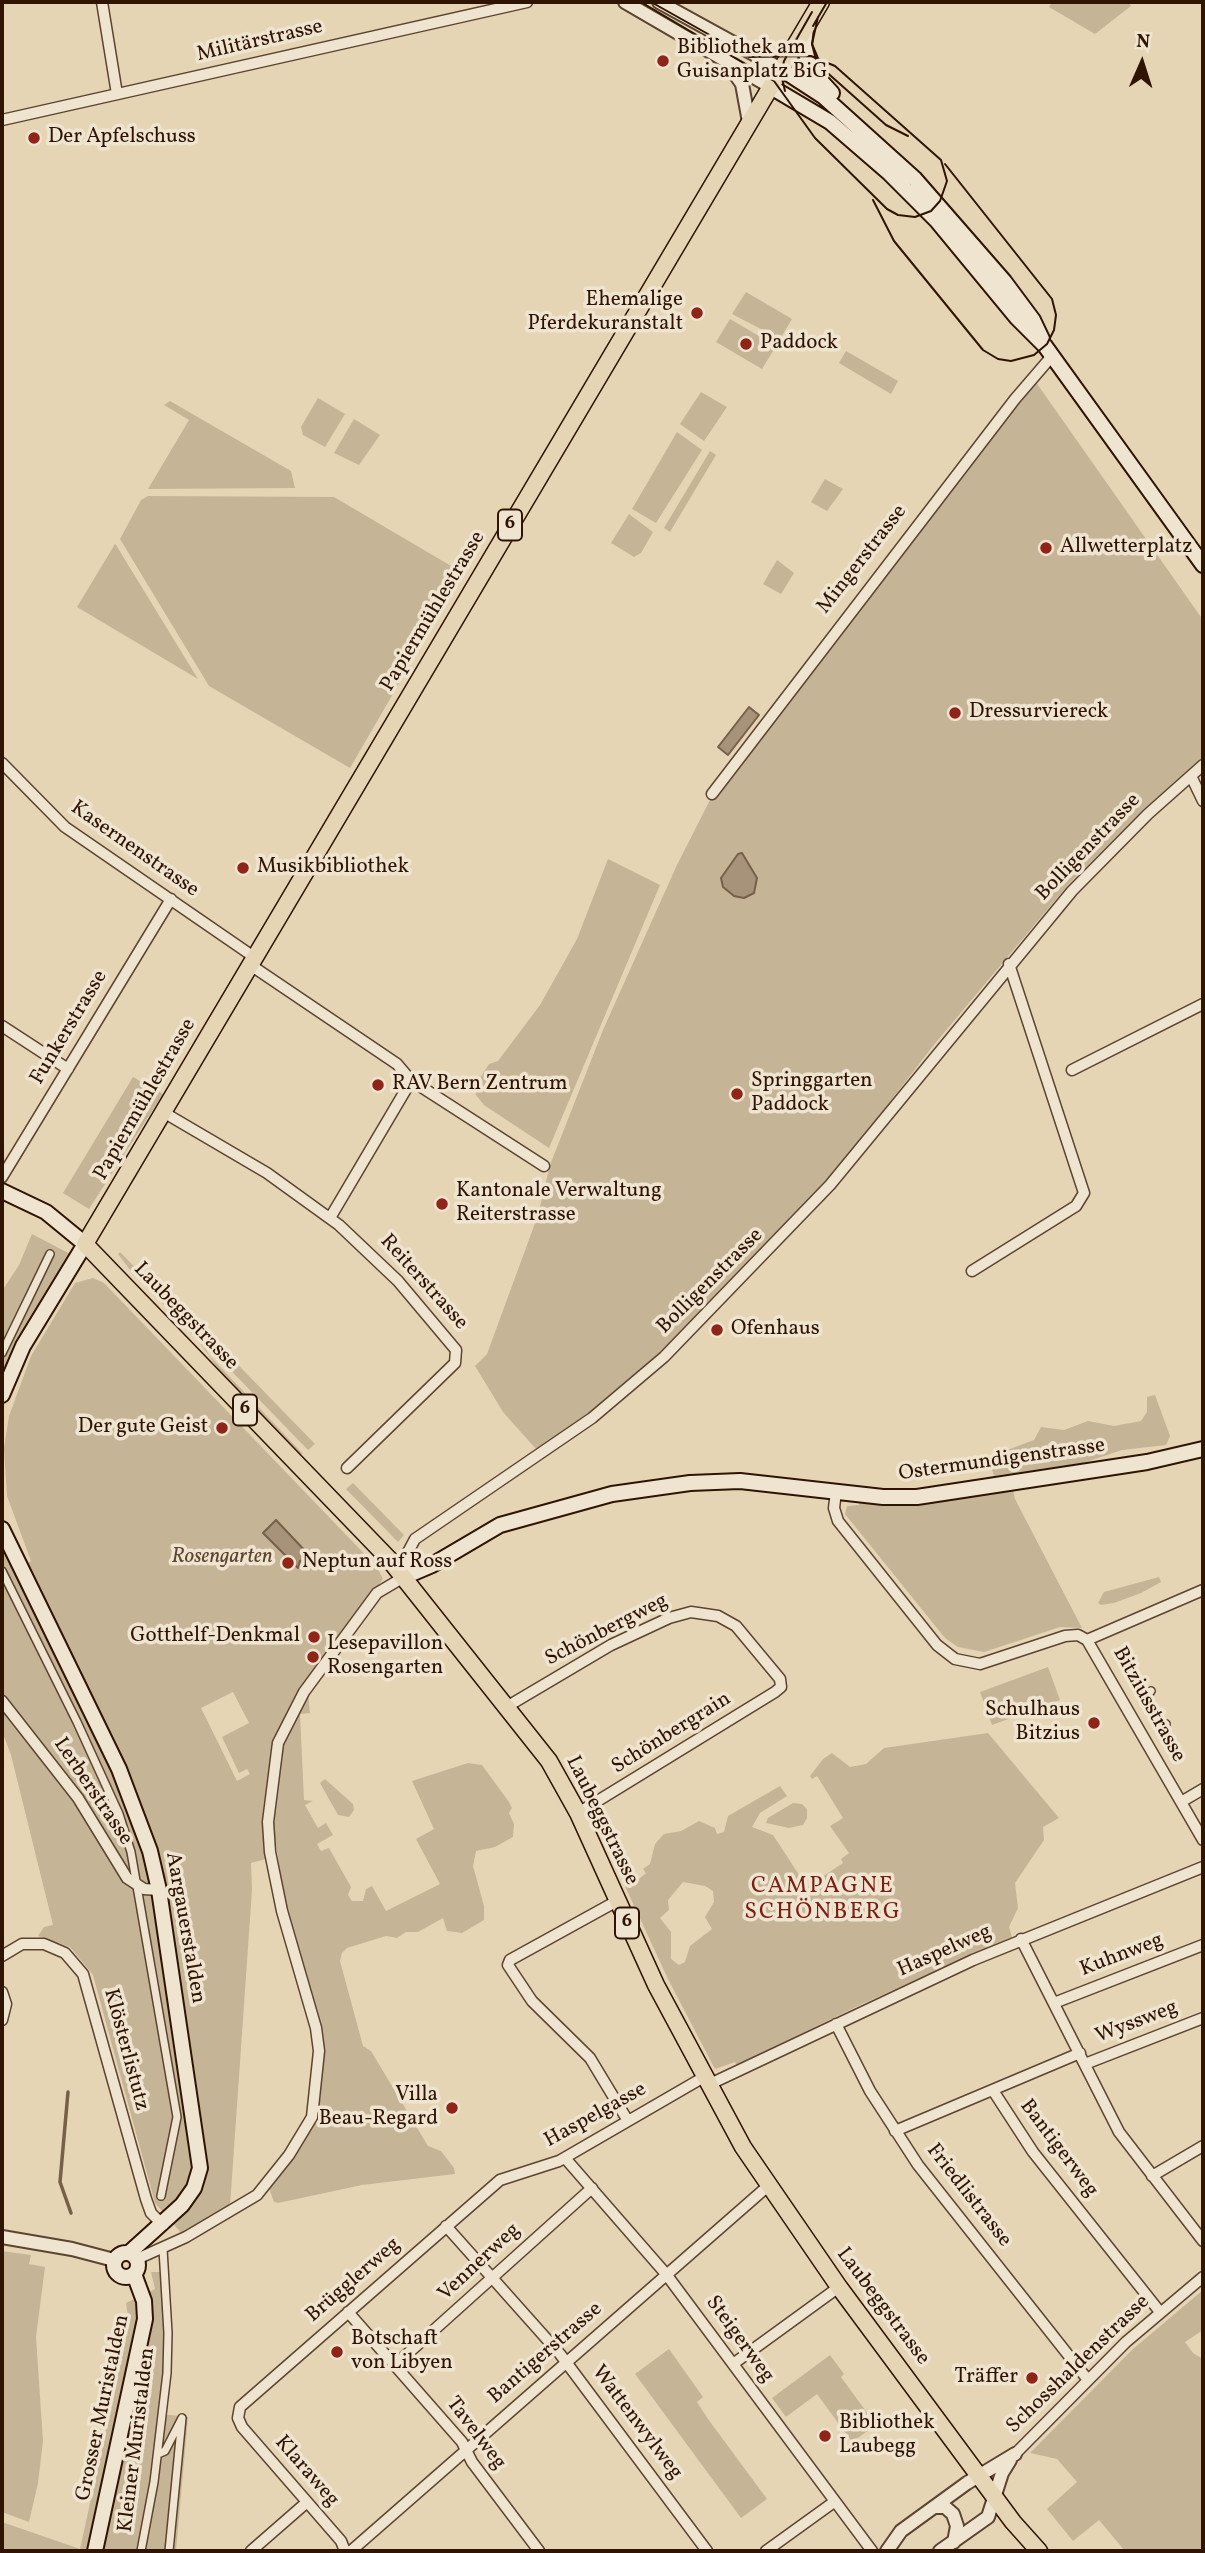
<!DOCTYPE html>
<html>
<head>
<meta charset="utf-8">
<style>
  body { margin:0 }
  #map { position:relative; width:1205px; height:2553px; overflow:hidden; background:#e5d5b5; font-family:Vollkorn,serif }
  canvas { display:block }
  .frame { position:absolute; inset:0; border:4px solid #2f1404; pointer-events:none }
  .north { position:absolute; left:1107px; top:28px; width:70px; height:70px; -webkit-text-stroke:5px #eee4cf; paint-order:stroke; rotate:3deg; font-size:19px; font-weight:700; line-height:28px; text-align:center; color:#2f1404 }
  .north::after { content:''; display:block; margin:auto; width:24px; height:32px; background:#2f1404; clip-path:polygon(50% 0,100% 100%,50% 72%,0 100%) }
</style>
</head>
<body>
<div id="map">
<canvas width="1205" height="2553"></canvas>
<div class="frame"></div>
<div class="north">N</div>
</div>
<script>
const context = document.querySelector('canvas').getContext('2d');
context.lineJoin = 'round';
function paint(path, color) { context.fillStyle = color; context.fill(path, 'evenodd'); }
const toPath = rows => new Path2D(rows.map(r => 'M' + r).join(''));
function trace(path, color, width, dash) { context.strokeStyle = color; context.lineWidth = width; context.lineCap = dash ? 'butt' : 'round'; context.setLineDash(dash || []); context.stroke(path); }
function write(font, color, halo, rows, align = 'center') {
  context.font = font + ' Vollkorn,serif'; context.lineWidth = 7; context.setLineDash([]); context.textBaseline = 'middle'; context.strokeStyle = halo; context.fillStyle = color; for (const [text, x, y, turn = 0] of rows) {
    context.save(); context.translate(x, y); context.rotate((+turn || 0) * Math.PI / 180); context.textAlign = isNaN(turn) ? turn : align; if (halo) context.strokeText(text, 0, 0); context.fillText(text, 0, 0); context.restore();
  }
}
paint(toPath([
  [1052,2,1128,2,1131,6,1095,34,1049,7],
  [746,292,792,319,780,339,732,314],
  [730,319,776,346,762,369,716,342],
  [846,351,898,381,891,394,839,363],
  [1033,378,1203,620,1203,757,1144,809,1067,886,933,1046,859,1142,792,1220,645,1367,590,1412,536,1449,503,1412,475,1366,487,1354,538,1215,550,1165,603,1030,676,867,714,792],
  [701,392,727,407,704,441,680,424],
  [318,398,345,414,325,447,303,435,301,427],
  [170,401,291,471,295,488,148,489,189,420,164,405],
  [354,419,380,435,359,465,334,453],
  [677,432,702,450,656,523,632,509],
  [710,451,716,455,670,532,664,528],
  [825,479,843,489,827,511,811,502],
  [148,496,334,497,463,573,350,768,209,686,120,539,141,500],
  [629,514,653,532,641,553,634,557,611,543],
  [115,544,116,545,198,679,77,607],
  [777,560,794,573,781,594,763,584],
  [608,859,660,885,549,1148,484,1105,476,1095,475,1086,489,1064,498,1061,540,1005,577,939],
  [133,1077,163,1094,89,1209,63,1193],
  [32,1234,76,1257,2,1392,2,1291,19,1265],
  [120,1252,203,1336,208,1354,303,1454,300,1454,219,1370,197,1339,130,1270,118,1254],
  [93,1278,104,1283,377,1567,383,1579,292,1704,274,1742,266,1798,266,1859,251,1863,252,1890,230,2206,182,2234,155,2203,93,1975,70,1947,38,1936,44,1927,53,1925,11,1755,2,1731,2,1531,19,1569,31,1561,7,1496,4,1448,9,1416,31,1356,75,1283],
  [233,1692,249,1723,222,1737,239,1773,247,1769,250,1774,237,1781,201,1708],
  [213,1339,315,1444,308,1450,213,1352],
  [1155,1395,1170,1436,1166,1445,1122,1450,1083,1463,994,1476,988,1457,1034,1440,1041,1427,1064,1430,1088,1421,1114,1426,1141,1421,1147,1412,1147,1397],
  [353,1483,404,1535,398,1542,346,1489],
  [1013,1490,1015,1499,1082,1628,1060,1627,984,1652,958,1647,945,1638,845,1514,847,1506,859,1505,859,1502,917,1503],
  [1159,1577,1161,1582,1141,1593,1114,1603,1101,1605,1098,1603,1104,1592],
  [1048,1667,1060,1700,992,1725,980,1692],
  [308,1693,310,1713,300,1714,304,1800,313,1801,305,1805,318,1828,326,1823,333,1835,317,1844,321,1851,329,1848,351,1887,348,1895,352,1901,363,1901,366,1889,372,1886,386,1911,440,1884,416,1839,434,1829,412,1781,468,1763,482,1765,509,1802,512,1808,509,1813,514,1824,513,1837,495,1847,476,1851,473,1866,484,1906,484,1920,462,1933,447,1931,443,1918,418,1932,406,1932,397,1938,386,1936,347,1948,342,1953,340,1961,363,2046,371,2051,428,2146,441,2151,454,2168,455,2174,362,2185,278,2203,274,2202,269,2188,313,2125,320,2100,323,2047,320,2028,286,1910,273,1825,278,1753],
  [988,1733,1059,1818,1043,1827,1044,1840,1015,1883,1018,1908,1009,1927,1012,1937,860,2005,737,2065,735,2062,715,2069,668,1979,624,1884,630,1881,633,1884,646,1873,643,1869,650,1864,655,1844,664,1834,681,1831,699,1821,715,1828,717,1834,724,1832,728,1816,780,1786,787,1796,760,1813,752,1827,773,1835,807,1887,843,1863,841,1859,849,1853,830,1826,843,1818,817,1776,812,1779,810,1776,823,1759,832,1753,850,1767,866,1764,884,1748],
  [683,1882,705,1886,713,1891,714,1902,705,1917,712,1929,690,1946,685,1962,679,1965,671,1959,671,1932,660,1918,669,1910,668,1900],
  [325,1779,353,1804,354,1810,349,1817,338,1815,320,1783],
  [793,1803,802,1804,807,1809,807,1818,803,1825,789,1828,766,1823,768,1818],
  [2,2251,31,2255,29,2264,45,2267,36,2337,43,2441,38,2483,29,2522,2,2512],
  [151,2272,160,2272,165,2290,167,2333,162,2414,188,2417,176,2551,2,2551,2,2522,80,2549,126,2338,128,2316,126,2303,155,2289],
  [1203,2290,1203,2330,1185,2342,1193,2353,1203,2359,1203,2551,1125,2551,1099,2520,1073,2541,1047,2509,1077,2482,1057,2459,1030,2453,1133,2349],
  [669,2349,703,2397,697,2402,708,2419,767,2499,741,2518,635,2374],
  [830,2355,844,2374,841,2377,876,2425,852,2442,817,2394,786,2417,772,2398]
]), '#c6b497');
const water = toPath([
  [749,707,759,715,728,755,718,747,749,707],
  [742,853,757,878,754,893,744,898,734,896,723,887,721,878,738,854,742,853],
  [276,1520,309,1555,309,1558,300,1561,298,1568,263,1533,276,1520]
]);
paint(water, '#a79379');
trace(water, '#77604a', 2);
trace(toPath([
  [68,2092,60,2182,71,2213]
]), '#77604a', 3.5);
const pedestrian = toPath([
  [2,1353,50,1254],
  [2,1571,77,1722,119,1814,131,1852,177,2117,161,2196],
  [1148,1695,1151,1691],
  [1163,1727,1166,1724],
  [158,2454,165,2451,182,2418,169,2551],
  [141,2551,154,2482,167,2373,168,2333,163,2249]
]);
const minor = toPath([
  [102,2,117,94],
  [2,120,527,2],
  [2,763,65,827,254,957],
  [1191,776,1203,801],
  [712,794,1015,399,1052,356],
  [249,964,397,1064,408,1077,408,1086,330,1218],
  [2,1026,68,1069],
  [1072,1070,1203,1004],
  [409,1079,544,1166],
  [163,1112,267,1173,339,1225,398,1281,456,1350,455,1363,347,1468],
  [2,1177,171,899],
  [972,1271,1076,1206,1084,1193,1009,964],
  [836,1492,834,1508,838,1521,937,1645,955,1659,980,1664,1065,1636,1078,1635,1087,1640,1203,1840],
  [1087,1640,1203,1590],
  [2,1701,78,1798,127,1878,144,1889,159,1890],
  [508,1706,611,1645,669,1618,691,1612,718,1616,736,1626,780,1679,781,1687,775,1692,578,1813],
  [1181,1802,1203,1789],
  [617,1901,510,1960,508,1965,532,2001,590,2058,628,2121],
  [1021,1939,1119,2132,1203,2241],
  [2,1956,22,1944,44,1944,65,1953,83,1974,146,2199,151,2213,163,2225],
  [2,1992,6,2004,2,2020],
  [1054,2003,1203,1945],
  [836,2024,870,2091,918,2165,1088,2380],
  [1085,2064,1203,2018],
  [708,2085,973,1960,1203,1867],
  [994,2092,1033,2152,1160,2312],
  [895,2131,1080,2053],
  [565,2158,666,2274,872,2551],
  [1152,2176,1203,2146],
  [446,2226,560,2354,707,2551],
  [137,2259,186,2237,257,2195,289,2155,312,2117,319,2051,316,2028,282,1911,270,1852,268,1822,278,1743,304,1692,377,1593,404,1577,408,1552,415,1539,592,1418,664,1357,830,1185,1072,891,1148,814,1203,765],
  [348,2312,462,2442,472,2462,539,2551],
  [733,2364,839,2287],
  [395,2365,592,2188],
  [1015,2454,1126,2342,1203,2277],
  [251,2551,306,2503],
  [345,2551,341,2541,242,2427,238,2418,240,2407,500,2180,559,2161,704,2077],
  [351,2551,768,2186],
  [766,2551,834,2502]
]);
const tertiary = toPath([
  [625,2,771,87],
  [659,2,781,69],
  [730,67,742,84,749,122],
  [2,2237,72,2249,114,2260],
  [934,2507,945,2507,953,2514,957,2526,954,2542],
  [887,2551,901,2531,967,2483,1015,2454],
  [940,2551,988,2517,1002,2473,1010,2460]
]);
const secondary = toPath([
  [806,28,804,45,810,69,832,93],
  [781,69,824,97,915,179,1004,281,1033,320,1042,339],
  [771,87,830,122,889,173,937,221,1017,318,1045,346,1203,565],
  [2,1191,46,1212,85,1244,23,1346,2,1395],
  [2,1529,119,1769,150,1851,159,1890,200,2168,194,2188,182,2205,129,2253],
  [404,1577,432,1565,500,1525,612,1494,690,1483,740,1481,883,1497,917,1497,1147,1462,1203,1449],
  '114 2265a12 12 0 1 1 24 0a12 12 0 1 1-24 0Z',
  [95,2551,145,2319,144,2301,134,2274]
]);
const primary = toPath([
  [821,2,85,1244,388,1558,549,1761,578,1813,656,1985,743,2147,839,2287,1013,2522,1039,2551]
]);
trace(pedestrian, '#5c4430', 10);
trace(minor, '#5c4430', 13);
trace(tertiary, '#5c4430', 16);
trace(secondary, '#2f1404', 18);
trace(primary, '#2f1404', 19);
trace(pedestrian, '#eee4cf', 7);
trace(minor, '#eee4cf', 10);
trace(tertiary, '#eee4cf', 12);
trace(secondary, '#eee4cf', 14);
trace(primary, '#e5d5b5', 16);
trace(toPath([
  [641,2,774,81,815,138,887,209,898,215,915,217,931,211,940,201,947,181,941,160,835,66,811,56,749,57,651,2],
  [818,17,812,44,822,68,886,125,908,136],
  [813,26,827,2],
  [785,91,781,74,784,61,812,12],
  [873,200,894,241,983,350,998,359,1011,361,1034,355,1047,344,1054,330,1056,315,1052,299,945,164]
]), '#2f1404', 2);
for (const [x, y, r, color] of [
  [663,61,7,"#8f2418"],
  [34,138,7,"#8f2418"],
  [697,313,7,"#8f2418"],
  [746,344,7,"#8f2418"],
  [1046,548,7,"#8f2418"],
  [955,713,7,"#8f2418"],
  [243,868,7,"#8f2418"],
  [378,1085,7,"#8f2418"],
  [737,1094,7,"#8f2418"],
  [442,1204,7,"#8f2418"],
  [717,1330,7,"#8f2418"],
  [222,1428,7,"#8f2418"],
  [288,1563,7,"#8f2418"],
  [314,1637,7,"#8f2418"],
  [313,1657,7,"#8f2418"],
  [1094,1723,7,"#8f2418"],
  [452,2108,7,"#8f2418"],
  [337,2352,7,"#8f2418"],
  [1032,2378,7,"#8f2418"],
  [825,2436,7,"#8f2418"]
]) { const dot = new Path2D(); dot.arc(x, y, r, 0, 2 * Math.PI); context.fillStyle = color; context.fill(dot); trace(dot, '#eee4cf', 2.5); }
for (const [x, y, w] of [
  [510,525,24],
  [245,1410,24],
  [627,1923,24]
]) { const box = new Path2D(); box.roundRect(x - w / 2, y - 15.5, w, 31, 5); context.fillStyle = '#eee4cf'; context.fill(box); trace(box, '#2f1404', 2); }
write('bold 19px', '#2f1404', null, [
  ["6",510,525],
  ["6",245,1410],
  ["6",627,1923]
]);
write('21px', '#2f1404', '#eee4cf', [
  ["Militärstrasse",260,42,-13],
  ["Mingerstrasse",863,560,-52],
  ["Papiermühlestrasse",434,612,-59],
  ["Bolligenstrasse",1089,848,-46],
  ["Kasernenstrasse",134,850,35],
  ["Funkerstrasse",70,1028,-59],
  ["Papiermühlestrasse",146,1100,-60],
  ["Bolligenstrasse",711,1282,-45],
  ["Reiterstrasse",423,1283,48],
  ["Laubeggstrasse",185,1317,46],
  ["Ostermundigenstrasse",1002,1461,-8],
  ["Schönbergweg",607,1631,-27],
  ["Bitziusstrasse",1148,1705,61],
  ["Schönbergrain",672,1734,-32],
  ["Lerberstrasse",92,1792,56],
  ["Laubeggstrasse",601,1821,64],
  ["Aargauerstalden",184,1928,80],
  ["Haspelweg",945,1952,-24],
  ["Kuhnweg",1122,1956,-21],
  ["Wyssweg",1137,2023,-21],
  ["Klösterlistutz",125,2050,75],
  ["Haspelgasse",596,2116,-29],
  ["Bantigerweg",1058,2149,53],
  ["Friedlistrasse",968,2196,52],
  ["Vennerweg",480,2263,-43],
  ["Brügglerweg",354,2281,-41],
  ["Laubeggstrasse",882,2307,53],
  ["Steigerweg",739,2340,54],
  ["Bantigerstrasse",546,2354,-41],
  ["Schosshaldenstrasse",1079,2365,-44],
  ["Grosser Muristalden",104,2408,-78],
  ["Wattenwylweg",636,2423,53],
  ["Tavelweg",475,2434,53],
  ["Kleiner Muristalden",138,2440,-83],
  ["Klaraweg",306,2472,49]
]);
write('21px', '#2f1404', '#eee4cf', [
  ["Bibliothek am",677,49],
  ["Guisanplatz BiG",677,73],
  ["Der Apfelschuss",48,138],
  ["Ehemalige",683,301,"right"],
  ["Pferdekuranstalt",683,325,"right"],
  ["Paddock",760,344],
  ["Allwetterplatz",1060,548],
  ["Dressurviereck",969,713],
  ["Musikbibliothek",257,868],
  ["Springgarten",751,1082],
  ["Paddock",751,1106],
  ["RAV Bern Zentrum",392,1085],
  ["Kantonale Verwaltung",456,1192],
  ["Reiterstrasse",456,1216],
  ["Ofenhaus",731,1330],
  ["Der gute Geist",208,1428,"right"],
  ["Neptun auf Ross",302,1563],
  ["Gotthelf-Denkmal",300,1637,"right"],
  ["Lesepavillon",327,1645],
  ["Rosengarten",327,1669],
  ["Schulhaus",1080,1711,"right"],
  ["Bitzius",1080,1735,"right"],
  ["Villa",438,2096,"right"],
  ["Beau-Regard",438,2120,"right"],
  ["Botschaft",351,2340],
  ["von Libyen",351,2364],
  ["Träffer",1018,2378,"right"],
  ["Bibliothek",839,2424],
  ["Laubegg",839,2448]
], 'left');
write('italic 21px', '#5c4430', '#eee4cf', [
  ["Rosengarten",222,1558]
]);
context.letterSpacing = '2px';
write('23px', '#7a1f14', '#eee4cf', [
  ["CAMPAGNE",823,1888],
  ["SCHÖNBERG",823,1914]
]);
context.letterSpacing = '0px';
</script>
</body>
</html>
